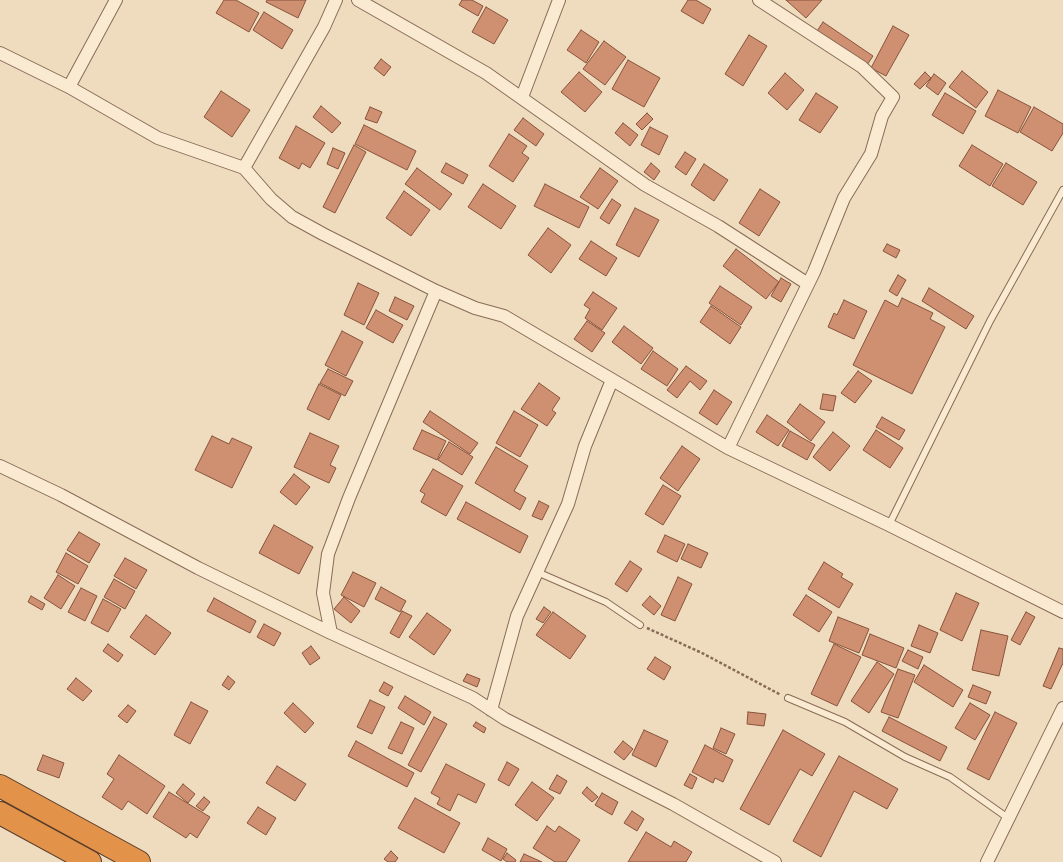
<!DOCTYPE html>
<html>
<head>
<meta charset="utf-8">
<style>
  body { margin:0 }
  canvas { display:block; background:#efdcbe }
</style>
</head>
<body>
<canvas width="1063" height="862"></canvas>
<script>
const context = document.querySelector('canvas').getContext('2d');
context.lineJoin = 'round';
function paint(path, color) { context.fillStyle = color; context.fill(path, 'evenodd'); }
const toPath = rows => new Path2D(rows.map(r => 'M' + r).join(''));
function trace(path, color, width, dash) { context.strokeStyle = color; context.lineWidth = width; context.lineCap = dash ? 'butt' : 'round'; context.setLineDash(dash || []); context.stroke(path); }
const building = toPath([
  [224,0,236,0,259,13,249,32,216,13,224,0],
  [267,0,306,0,298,18,266,2,267,0],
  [462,0,472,0,483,6,478,16,459,5,462,0],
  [688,0,696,0,711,9,703,24,681,11,688,0],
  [786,0,822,0,806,18,786,0],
  [486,7,508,20,494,44,472,32,486,7],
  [264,12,293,30,282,49,253,30,264,12],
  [823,22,873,56,867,65,817,31,823,22],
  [893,26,909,35,886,76,871,68,893,26],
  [581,30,599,42,586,63,567,50,581,30],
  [749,35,767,46,743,86,725,74,749,35],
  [604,41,626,57,605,85,583,69,604,41],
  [381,59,391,67,384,76,374,68,381,59],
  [628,60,660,78,644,107,612,89,628,60],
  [962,71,988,92,976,108,949,87,962,71],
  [579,72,602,92,585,112,561,92,579,72],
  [925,72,931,78,920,89,914,84,925,72],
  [785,73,804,90,787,110,768,93,785,73],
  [934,74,946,83,938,95,926,86,934,74],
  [998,90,1031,107,1018,133,985,116,998,90],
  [221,91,250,110,232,137,204,117,221,91],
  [816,93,838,107,820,133,799,120,816,93],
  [945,93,976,111,963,134,932,115,945,93],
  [321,106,341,123,332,133,313,117,321,106],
  [370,107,382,112,377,123,365,119,370,107],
  [1034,107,1063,124,1063,133,1052,151,1020,132,1034,107],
  [647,113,653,119,642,130,636,124,647,113],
  [523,118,544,134,536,146,514,130,523,118],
  [623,123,638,135,630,146,615,133,623,123],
  [364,125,416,151,407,170,355,144,364,125],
  [296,126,325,143,310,168,302,163,299,169,279,158,296,126],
  [650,127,668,136,659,155,641,145,650,127],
  [509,134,527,146,522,153,529,158,513,182,489,166,509,134],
  [354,145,366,152,335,213,323,207,354,145],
  [972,145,1003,164,990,186,959,166,972,145],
  [333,148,345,153,338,169,327,164,333,148],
  [685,152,696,159,686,175,675,167,685,152],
  [446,163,468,175,463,184,441,172,446,163],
  [651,163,660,171,654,180,644,172,651,163],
  [1006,163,1037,182,1023,205,992,186,1006,163],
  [704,164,728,180,714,201,691,185,704,164],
  [417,168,452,194,440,210,405,184,417,168],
  [600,168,618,181,598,209,580,197,600,168],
  [483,184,516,206,501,229,468,207,483,184],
  [545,184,589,207,579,228,534,206,545,184],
  [760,189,780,202,759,236,739,223,760,189],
  [404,191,430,210,411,236,386,218,404,191],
  [612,199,621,205,609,224,600,218,612,199],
  [635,208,659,220,639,257,616,245,635,208],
  [548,228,571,245,551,273,528,255,548,228],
  [591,241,617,258,606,276,579,259,591,241],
  [887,244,900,250,896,258,883,251,887,244],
  [736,249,779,282,766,299,723,266,736,249],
  [898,275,906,280,897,296,889,291,898,275],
  [781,278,791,284,781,302,771,296,781,278],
  [358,283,379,293,364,325,344,315,358,283],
  [720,286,752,307,741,325,709,303,720,286],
  [929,288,974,316,966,329,922,301,929,288],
  [593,292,617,308,602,330,585,318,590,309,584,305,593,292],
  [395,297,414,306,407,320,389,311,395,297],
  [902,298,933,313,930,319,945,327,912,394,853,365,885,300,898,307,902,298],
  [844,300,867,311,854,339,828,327,834,313,837,315,844,300],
  [711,306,741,327,730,344,700,322,711,306],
  [376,310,403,325,393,343,366,328,376,310],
  [587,321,605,333,592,352,574,339,587,321],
  [624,326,653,348,641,364,612,342,624,326],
  [342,331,363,342,346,376,325,365,342,331],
  [653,351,678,369,667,386,641,369,653,351],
  [686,366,707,381,700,390,690,381,677,398,667,390,686,366],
  [328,369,353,381,345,396,320,383,328,369],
  [858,371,872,381,855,403,841,393,858,371],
  [539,383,560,398,552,410,556,413,547,426,521,409,539,383],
  [319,384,341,395,329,420,307,409,319,384],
  [714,390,732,402,717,425,699,413,714,390],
  [823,394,836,396,833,411,820,409,823,394],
  [800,404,825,422,811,441,787,422,800,404],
  [430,411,478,443,470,454,423,422,430,411],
  [514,411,538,425,520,457,496,443,514,411],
  [767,415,789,430,778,446,756,432,767,415],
  [882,417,905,430,899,440,876,427,882,417],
  [422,430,446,441,437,460,413,449,422,430],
  [876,430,903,448,890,468,863,450,876,430],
  [790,431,815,445,807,460,782,446,790,431],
  [833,432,850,446,830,471,813,457,833,432],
  [310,433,339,446,330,465,336,468,329,483,294,467,310,433],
  [212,436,229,444,232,438,252,447,232,488,195,470,212,436],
  [449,442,473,457,462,475,438,460,449,442],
  [682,446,700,459,678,491,660,478,682,446],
  [496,447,528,466,514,491,526,498,520,510,475,483,496,447],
  [433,469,463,486,446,516,421,502,425,494,420,491,433,469],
  [294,474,310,487,296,505,280,492,294,474],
  [663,485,681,496,663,525,645,514,663,485],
  [539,501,549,506,542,520,532,516,539,501],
  [466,502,528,536,520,553,457,519,466,502],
  [274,525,313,547,299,574,259,553,274,525],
  [79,532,100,544,89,563,67,550,79,532],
  [665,535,685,544,677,562,657,552,665,535],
  [688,544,708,553,701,568,681,559,688,544],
  [66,553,88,566,78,584,56,572,66,553],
  [125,558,147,570,136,589,114,576,125,558],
  [630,561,642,569,627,592,615,584,630,561],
  [824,562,843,574,841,577,853,584,839,608,808,589,824,562],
  [353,572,376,583,364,607,341,595,353,572],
  [58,575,75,586,61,609,44,598,58,575],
  [678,577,692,584,675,621,661,615,678,577],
  [114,579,135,591,125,609,104,597,114,579],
  [381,587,406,601,400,612,375,599,381,587],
  [81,588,97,596,85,621,68,612,81,588],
  [956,593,979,603,962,641,940,630,956,593],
  [806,595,832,612,819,632,793,615,806,595],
  [31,596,45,604,42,610,28,602,31,596],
  [650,596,661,606,654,615,642,605,650,596],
  [344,597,360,611,351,623,334,609,344,597],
  [214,598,256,621,250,633,207,611,214,598],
  [103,599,121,609,108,632,91,623,103,599],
  [544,607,551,612,543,623,536,619,544,607],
  [402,611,412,616,399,638,390,633,402,611],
  [553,612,586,636,570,659,536,635,553,612],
  [1026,612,1035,617,1020,645,1011,640,1026,612],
  [427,613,451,630,434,655,409,637,427,613],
  [146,615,171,633,155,655,130,637,146,615],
  [838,617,869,629,859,653,829,641,838,617],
  [264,624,281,633,274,646,257,637,264,624],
  [919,625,938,633,930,653,911,646,919,625],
  [981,630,1008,636,999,676,972,670,981,630],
  [870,634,904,648,896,668,862,655,870,634],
  [108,644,123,655,118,662,103,651,108,644],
  [834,644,861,657,837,706,811,694,834,644],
  [311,646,320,658,310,665,302,653,311,646],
  [1059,648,1063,649,1063,663,1051,689,1043,686,1059,648],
  [908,650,923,657,918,669,902,661,908,650],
  [655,657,671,667,664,680,647,669,655,657],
  [877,662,894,674,869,713,851,701,877,662],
  [924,665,963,690,953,707,914,682,924,665],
  [898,669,915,675,898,718,881,712,898,669],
  [467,674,480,679,477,687,463,681,467,674],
  [228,676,235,682,229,690,222,685,228,676],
  [76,678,92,691,83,701,67,689,76,678],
  [384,682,393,687,388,696,379,691,384,682],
  [973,685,991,692,986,704,968,697,973,685],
  [405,696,431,712,424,725,398,708,405,696],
  [370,700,385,707,372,734,357,727,370,700],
  [191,702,208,711,190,744,174,735,191,702],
  [293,703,314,723,305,733,284,713,293,703],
  [970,703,990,715,975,740,955,728,970,703],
  [128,705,136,711,127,723,118,716,128,705],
  [748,712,766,714,764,726,747,724,748,712],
  [995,712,1017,723,989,780,967,769,995,712],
  [434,717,447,724,421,772,408,765,434,717],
  [889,717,947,747,940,761,882,731,889,717],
  [401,722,414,728,402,754,388,748,401,722],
  [476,722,486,728,484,733,473,726,476,722],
  [721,728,735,734,726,754,713,748,721,728],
  [644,730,668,741,656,767,632,755,644,730],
  [783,730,825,754,812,776,800,769,769,825,740,809,783,730],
  [356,741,414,773,407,787,348,756,356,741],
  [623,741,633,749,624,760,614,752,623,741],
  [705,745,733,760,723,782,715,778,713,783,692,772,705,745],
  [43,755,64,763,59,778,37,770,43,755],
  [119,755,165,786,147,814,128,801,122,810,102,797,114,779,107,774,119,755],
  [839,756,898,789,887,809,854,791,821,857,793,841,839,756],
  [507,762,519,769,509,786,498,780,507,762],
  [446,764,485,784,476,803,458,794,450,811,437,804,440,798,431,793,446,764],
  [277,766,306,784,295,801,266,783,277,766],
  [690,774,697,778,692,789,684,785,690,774],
  [557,775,567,781,560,794,549,789,557,775],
  [532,782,554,798,537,821,515,805,532,782],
  [183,784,195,794,188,803,176,793,183,784],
  [587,787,598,797,592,802,582,793,587,787],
  [169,792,210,817,197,838,190,833,186,838,153,817,169,792],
  [602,793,618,802,612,815,595,805,602,793],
  [204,797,210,802,203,811,196,806,204,797],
  [415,798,460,823,444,853,398,828,415,798],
  [258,807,276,818,266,835,247,823,258,807],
  [632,811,644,819,637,831,624,823,632,811],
  [547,826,555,832,559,826,580,840,566,862,555,862,533,848,547,826],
  [646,832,671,847,674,841,692,852,686,862,628,862,646,832],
  [488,838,507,849,501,861,482,850,488,838],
  [391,851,398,858,395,862,388,862,384,859,391,851],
  [507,853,516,860,515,862,507,862,503,859,507,853],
  [524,854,542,862,520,862,524,854]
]);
paint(building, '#cf9072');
trace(building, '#88533b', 1);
const lane = toPath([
  [889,525,990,321,1063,190],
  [537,572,606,602,640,625],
  [788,698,845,722,905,757,950,777,1008,818]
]);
const street = toPath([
  [358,0,486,73,645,185,718,226,808,284],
  [0,53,69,87,158,138,244,168,271,199,292,217,323,234,436,291,475,308,504,316,728,448,889,525,1063,612],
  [69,87,116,0],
  [522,97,559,0],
  [244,168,324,27,336,0],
  [728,448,814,272,844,198,871,154,882,116,893,97,862,67,759,0],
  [0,466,61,495,198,568,331,633,473,698,505,719,673,804,775,862],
  [331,633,323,593,328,554,349,498,436,291],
  [491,710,517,616,568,504,585,446,612,380],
  [987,862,1063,708]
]);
const highway = toPath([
  [0,786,139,862],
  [0,813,90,862]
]);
trace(lane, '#886c56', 8);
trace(street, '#886c56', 14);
trace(highway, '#553b2b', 24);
trace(toPath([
  [647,628,702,653,781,695]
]), '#886c56', 2.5, [3, 2]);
trace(lane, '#faead1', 6);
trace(street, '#faead1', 12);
trace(highway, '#e3924a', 22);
</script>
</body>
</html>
